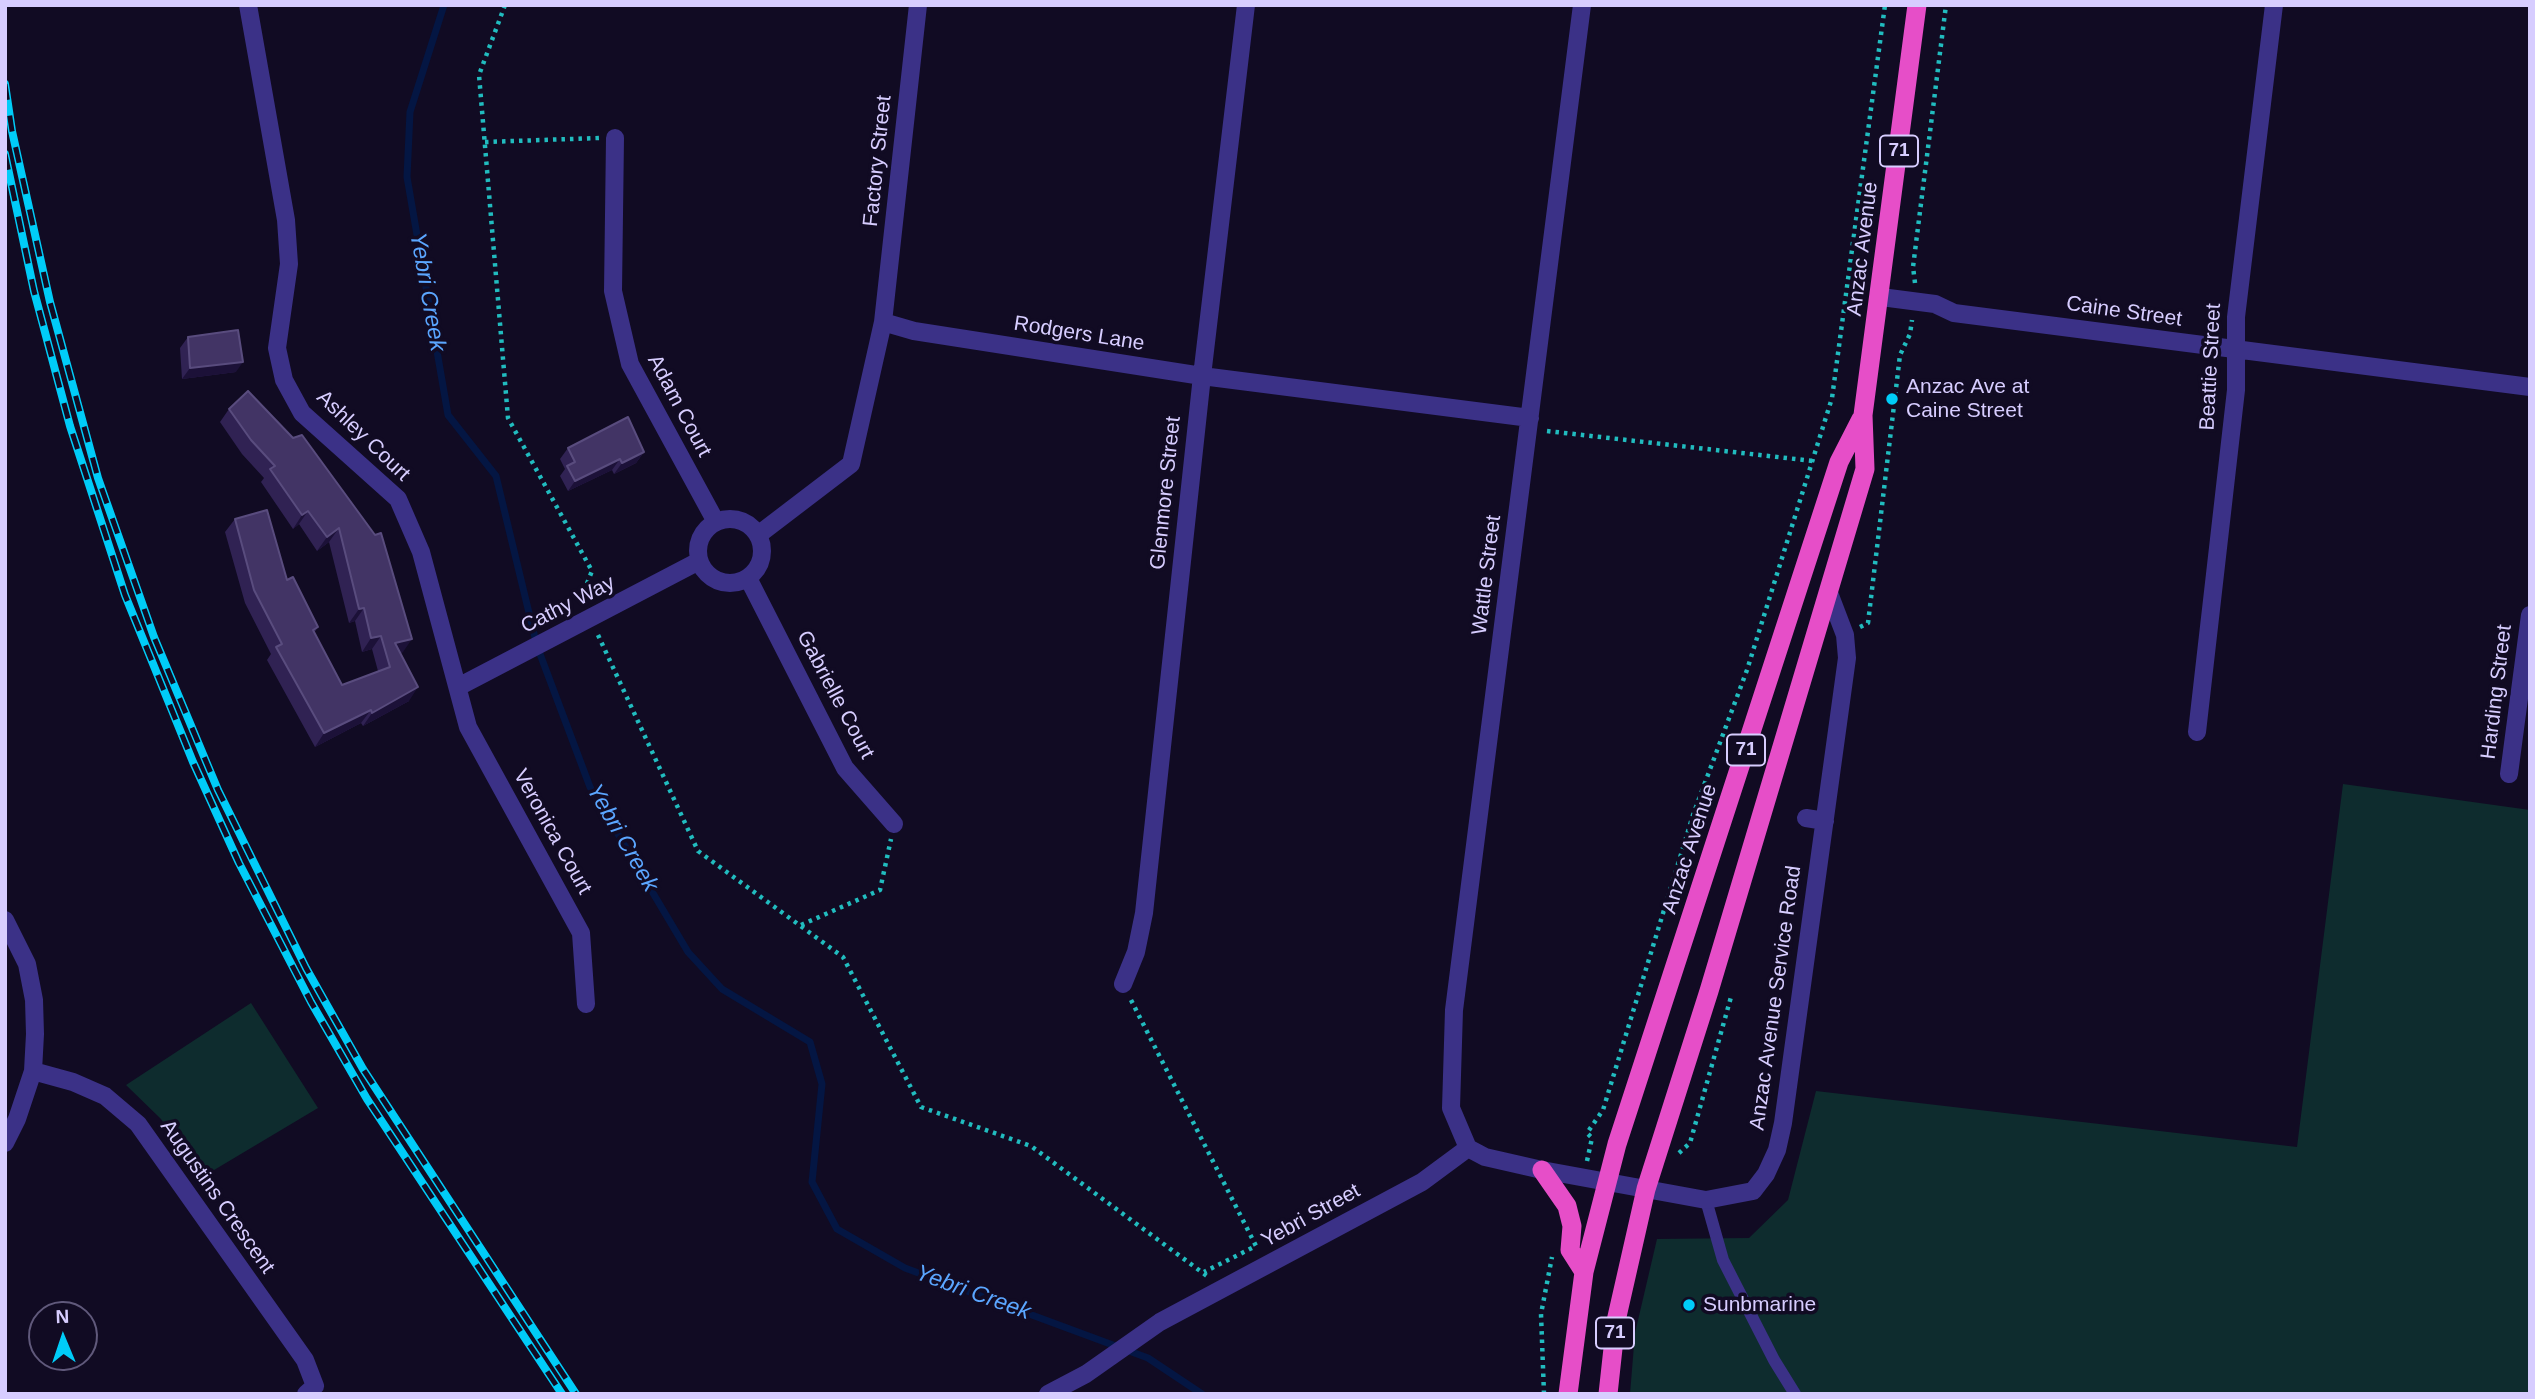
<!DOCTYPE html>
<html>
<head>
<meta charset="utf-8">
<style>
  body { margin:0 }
  #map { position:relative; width:2535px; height:1399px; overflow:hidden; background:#110b23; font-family:Helvetica,sans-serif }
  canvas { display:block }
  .frame { position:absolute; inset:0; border:7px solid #d7cdff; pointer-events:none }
  .north { position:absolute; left:28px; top:1301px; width:70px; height:70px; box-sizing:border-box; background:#110b23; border:2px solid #60597b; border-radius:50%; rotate:358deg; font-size:19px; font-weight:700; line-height:28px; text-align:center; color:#d7cdff }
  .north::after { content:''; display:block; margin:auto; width:24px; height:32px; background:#00ccf8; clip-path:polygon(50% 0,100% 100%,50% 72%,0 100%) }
</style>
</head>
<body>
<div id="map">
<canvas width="2535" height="1399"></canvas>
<div class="frame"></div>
<div class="north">N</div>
</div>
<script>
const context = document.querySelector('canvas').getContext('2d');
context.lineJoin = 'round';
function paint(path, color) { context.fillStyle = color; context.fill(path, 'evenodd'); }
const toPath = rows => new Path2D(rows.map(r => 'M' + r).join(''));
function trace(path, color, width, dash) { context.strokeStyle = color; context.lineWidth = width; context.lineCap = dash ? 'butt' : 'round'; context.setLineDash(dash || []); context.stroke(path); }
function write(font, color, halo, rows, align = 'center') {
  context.font = font + ' Helvetica,sans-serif'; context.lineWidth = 7; context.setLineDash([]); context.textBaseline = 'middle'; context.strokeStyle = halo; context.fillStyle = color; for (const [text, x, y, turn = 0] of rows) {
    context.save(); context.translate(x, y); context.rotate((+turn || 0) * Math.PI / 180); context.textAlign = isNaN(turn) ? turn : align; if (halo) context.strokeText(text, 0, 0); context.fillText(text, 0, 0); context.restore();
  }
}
paint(toPath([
  [2343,784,2530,810,2530,1394,1630,1394,1635,1333,1657,1239,1749,1238,1788,1200,1816,1091,2297,1147],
  [251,1003,318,1108,199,1179,161,1119,126,1085]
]), '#0e2c2e');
trace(toPath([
  [444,5,410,112,407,177,448,415,496,476,537,646,590,787,688,952,722,989,810,1042,822,1084,812,1182,837,1229,905,1268,1148,1358,1202,1394]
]), '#041643', 7);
trace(toPath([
  [505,5,479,75,508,418,592,571,582,596,584,601],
  [485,142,599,138],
  [1915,283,1913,267,1946,5],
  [1547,431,1813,461],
  [1860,627,1868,623,1900,355,1910,334,1912,320],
  [598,635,698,851,843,957,921,1107,1031,1146,1207,1276],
  [801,925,880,890,891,839],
  [1131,1000,1256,1246,1204,1272],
  [1679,1153,1690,1143,1731,997],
  [1587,1161,1592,1138,1587,1133,1603,1110,1693,815,1747,670,1832,398,1885,5],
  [1544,1394,1541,1314,1552,1257]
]), '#21bcbf', 4.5, [3.5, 5]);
trace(toPath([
  [1706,1200,1723,1260,1774,1360,1795,1394]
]), '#3b3187', 12);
trace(toPath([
  [248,5,286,220,289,264,277,348,284,380,302,413,398,499,421,552,468,727,581,933,586,1004],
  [615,138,613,291,630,364,716,522],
  [1881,297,1935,304,1954,313,2530,387],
  [883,322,914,331,1202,376,1530,418],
  '698 551a32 32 0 1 1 64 0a32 32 0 1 1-64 0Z',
  [758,535,851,464,883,322,918,5],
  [748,578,845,768,894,824],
  [458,687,699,561],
  [2197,732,2236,390,2236,317,2274,5],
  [2509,774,2530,615],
  [1806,818,1825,821],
  [5,920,27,964,34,1000,35,1034,33,1071,17,1119,5,1143],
  [1123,984,1136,952,1144,913,1202,376,1246,5],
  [33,1071,73,1082,105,1096,138,1124,305,1360,315,1386,306,1394],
  [1468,1148,1451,1108,1454,1010,1582,5],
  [1468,1148,1485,1157,1542,1170,1706,1200,1753,1191,1766,1174,1777,1150,1783,1123,1847,658,1845,635,1829,593],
  [1048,1394,1086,1374,1160,1322,1422,1182,1468,1148]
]), '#3b3187', 18);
trace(toPath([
  [1542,1170,1567,1206,1572,1226,1570,1250,1584,1272],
  [1568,1394,1584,1272,1617,1144,1839,462,1861,419],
  [1608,1394,1616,1321,1646,1189,1709,991,1865,469,1863,415,1917,5]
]), '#e64ec8', 19);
const rail = toPath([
  [5,84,12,131,50,302,98,478,154,637,218,790,306,968,363,1069,576,1394],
  [5,154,34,291,70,426,125,595,193,762,239,863,311,1002,367,1099,562,1394]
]);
trace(rail, '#00ccf8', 8);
trace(rail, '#110b23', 5, [16]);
paint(toPath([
  [188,337,236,372,182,379,180,348],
  [229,409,293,438,403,652,400,653,409,701,363,726,361,723,315,747,267,660,271,654,245,603,225,532,235,519,287,580,318,627,314,633,342,685,378,671,372,649,362,652,355,621,349,623,329,542,317,551,299,524,293,529,261,482,264,478,242,454,220,422],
  [568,448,644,452,636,463,614,474,612,470,568,491,560,476,565,469,560,459]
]), '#302253');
paint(toPath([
  [243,362,236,372,182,379,190,368],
  [644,452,636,463,614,474,622,463],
  [620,459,612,470,568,491,575,481],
  [308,511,299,524,293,529,302,515],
  [339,528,329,542,317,551,327,537],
  [364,608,355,621,349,623,359,609],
  [381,636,372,649,362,652,371,638],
  [412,639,403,652,387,656,395,643],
  [418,687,409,701,363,726,372,713],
  [371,710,361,723,315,747,324,733]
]), '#1c1138');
const building = toPath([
  [238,330,243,362,190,368,188,337,238,330],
  [248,391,293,438,302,435,375,535,381,533,412,639,395,643,418,687,372,713,371,710,324,733,276,647,282,644,254,590,235,519,267,510,287,580,293,577,318,627,313,630,342,685,390,667,381,636,371,638,364,608,359,609,339,528,327,537,308,511,302,515,270,469,275,466,251,440,229,409,248,391],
  [628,417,644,452,622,463,620,459,575,481,567,466,575,462,568,448,628,417]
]);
paint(building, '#423465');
trace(building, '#594c7e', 2);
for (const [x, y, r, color] of [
  [1892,399,7,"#00ccf8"],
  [1689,1305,7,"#00ccf8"]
]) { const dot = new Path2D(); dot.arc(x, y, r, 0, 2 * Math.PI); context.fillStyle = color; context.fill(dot); trace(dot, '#110b23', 2.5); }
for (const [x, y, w] of [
  [1899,151,38],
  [1746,750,38],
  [1615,1333,38]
]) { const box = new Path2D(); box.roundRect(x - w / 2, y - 15.5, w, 31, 5); context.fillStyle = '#110b23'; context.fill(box); trace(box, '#d7cdff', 2); }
write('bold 19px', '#d7cdff', null, [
  ["71",1899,151],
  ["71",1746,750],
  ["71",1615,1333]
]);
write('21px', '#d7cdff', '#110b23', [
  ["Factory Street",878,161,-84],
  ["Anzac Avenue",1863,249,-83],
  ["Caine Street",2124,312,8],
  ["Rodgers Lane",1079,334,9],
  ["Beattie Street",2211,367,-87],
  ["Adam Court",679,406,62],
  ["Ashley Court",363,436,44],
  ["Glenmore Street",1166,493,-84],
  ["Wattle Street",1487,575,-83],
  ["Cathy Way",568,605,-27],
  ["Harding Street",2497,692,-83],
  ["Gabrielle Court",835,695,62],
  ["Veronica Court",552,832,61],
  ["Anzac Avenue",1690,849,-72],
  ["Anzac Avenue Service Road",1776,998,-82],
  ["Augustins Crescent",217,1197,55],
  ["Yebri Street",1311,1216,-29]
]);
write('21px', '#d7cdff', '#110b23', [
  ["Anzac Ave at",1906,387],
  ["Caine Street",1906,411],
  ["Sunbmarine",1703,1305]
], 'left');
write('italic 23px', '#5ba6ff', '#110b23', [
  ["Yebri Creek",427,292,80],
  ["Yebri Creek",622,838,60],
  ["Yebri Creek",973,1293,20]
]);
</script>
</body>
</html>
